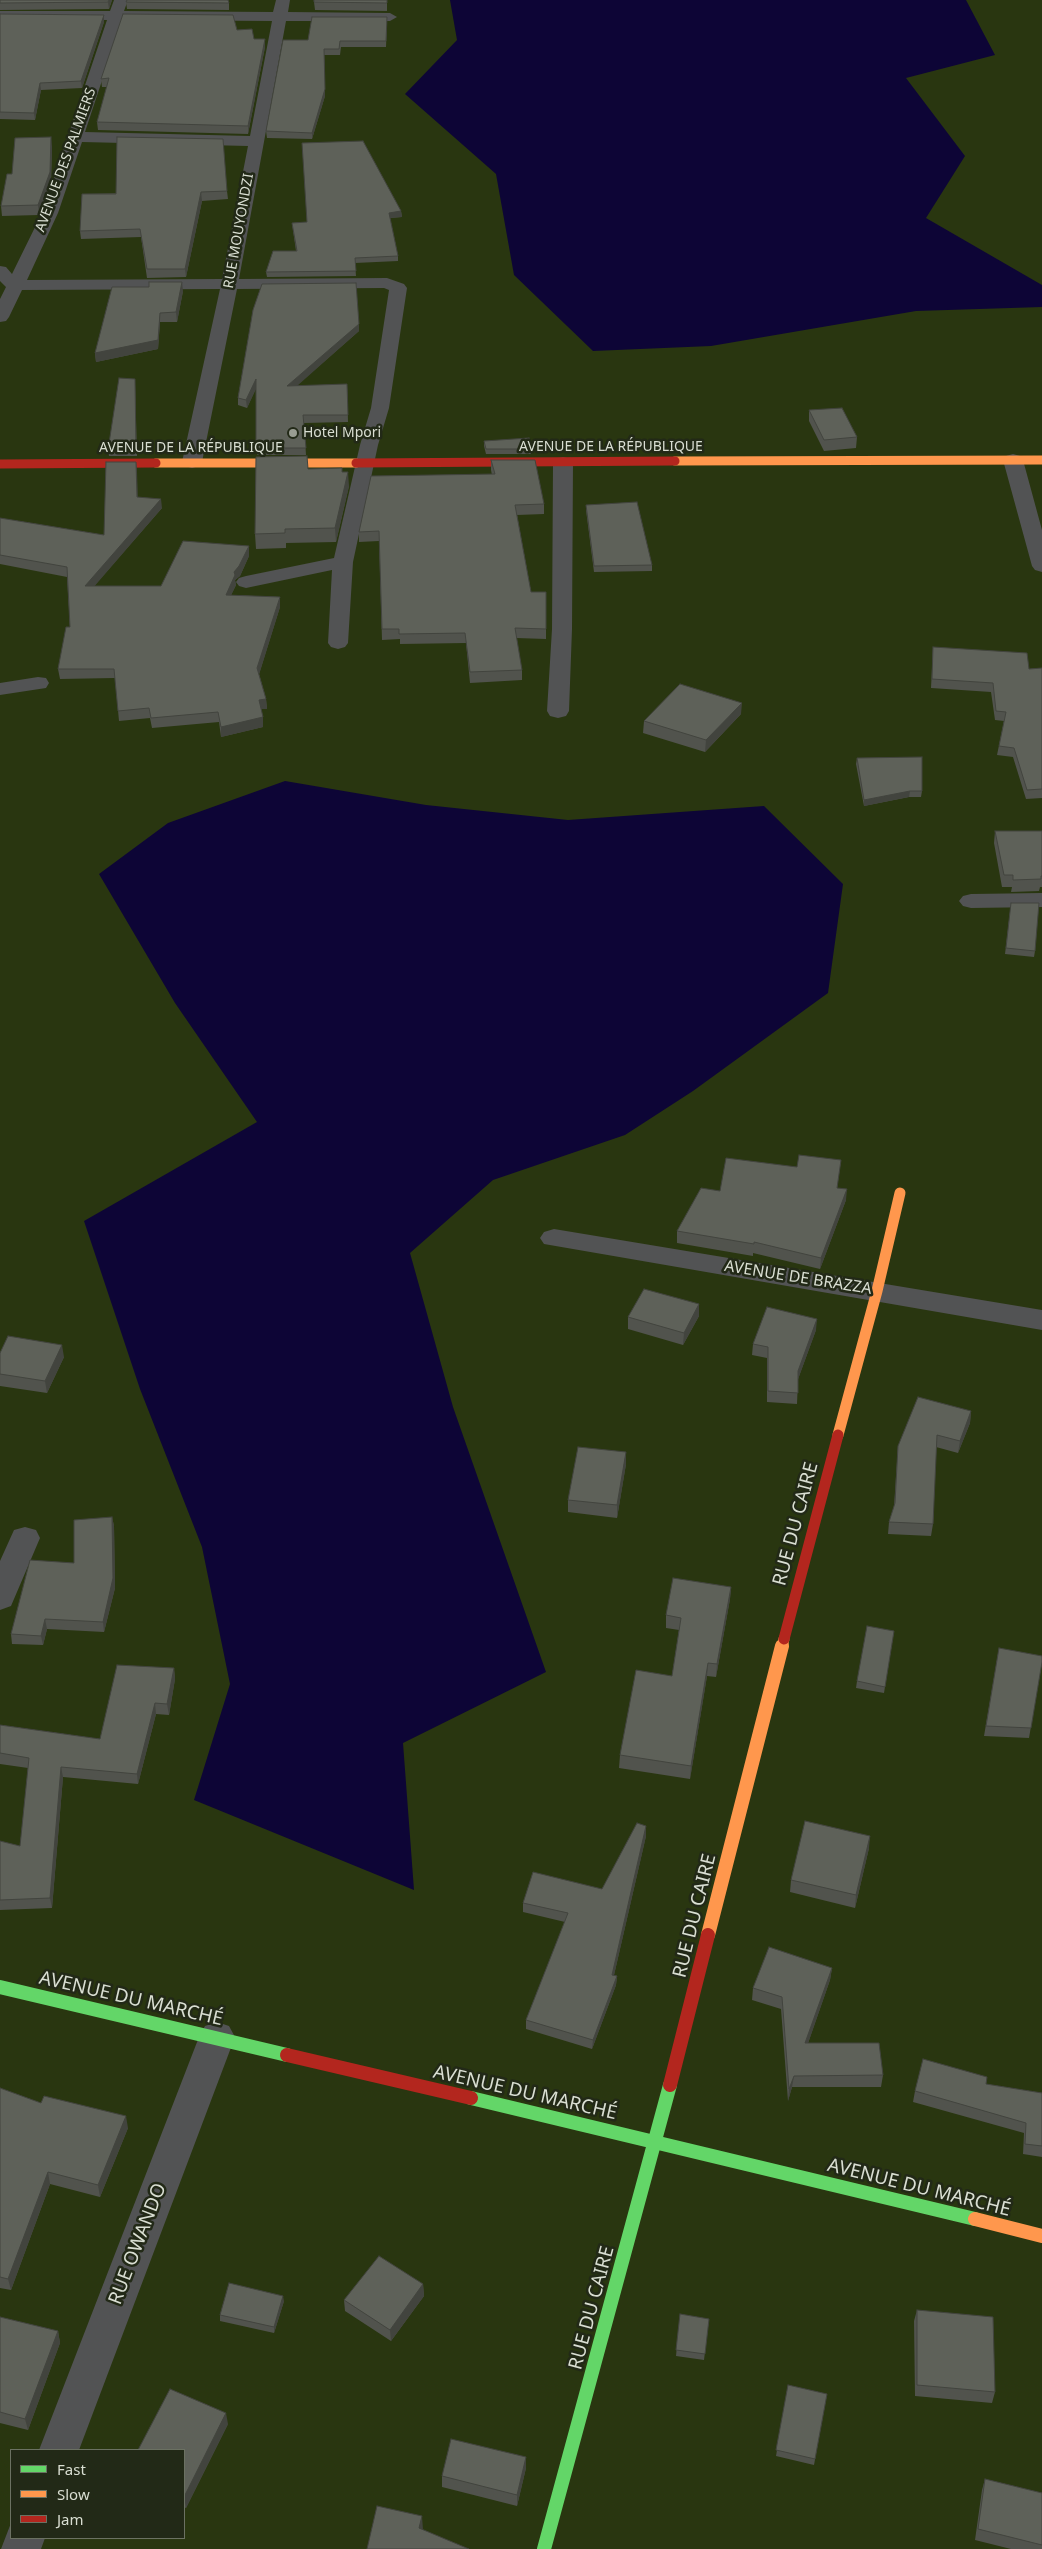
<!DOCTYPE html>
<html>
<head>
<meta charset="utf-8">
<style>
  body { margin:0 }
  #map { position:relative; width:1042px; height:2549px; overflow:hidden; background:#21251b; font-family:"Noto Sans",sans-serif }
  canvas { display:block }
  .legend { position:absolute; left:10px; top:2449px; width:175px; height:90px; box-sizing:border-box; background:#222917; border:1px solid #6b7162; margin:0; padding:6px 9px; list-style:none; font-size:15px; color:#d9ded2 }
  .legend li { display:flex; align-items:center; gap:10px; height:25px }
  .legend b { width:25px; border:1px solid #6b7162 }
</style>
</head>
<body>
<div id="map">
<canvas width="1042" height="2549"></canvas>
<ul class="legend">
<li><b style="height:6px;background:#63d668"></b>Fast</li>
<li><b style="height:6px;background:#ff974d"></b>Slow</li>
<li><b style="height:6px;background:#b3261e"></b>Jam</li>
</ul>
</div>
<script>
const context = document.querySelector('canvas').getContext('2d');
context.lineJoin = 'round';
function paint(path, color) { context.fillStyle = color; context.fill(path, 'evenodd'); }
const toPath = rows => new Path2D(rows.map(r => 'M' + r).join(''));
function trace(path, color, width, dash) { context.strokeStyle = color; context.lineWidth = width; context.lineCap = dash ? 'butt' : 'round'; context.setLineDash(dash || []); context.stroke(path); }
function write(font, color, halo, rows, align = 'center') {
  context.font = font + ' "Noto Sans",sans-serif'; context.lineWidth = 5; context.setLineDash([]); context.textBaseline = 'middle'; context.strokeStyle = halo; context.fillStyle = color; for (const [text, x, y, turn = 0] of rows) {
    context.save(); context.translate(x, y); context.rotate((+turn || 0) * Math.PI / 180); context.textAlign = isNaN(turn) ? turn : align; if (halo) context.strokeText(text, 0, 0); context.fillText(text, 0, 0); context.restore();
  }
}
paint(toPath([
  [0,0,1042,0,1042,2549,0,2549],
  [11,2450,184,2450,184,2538,11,2538]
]), '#293610');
paint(toPath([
  [450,0,966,0,995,55,906,78,965,156,926,218,1042,285,1042,307,916,311,711,346,593,351,514,275,496,174,405,94,457,40],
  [285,781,426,805,568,820,764,806,843,884,828,993,693,1091,625,1135,493,1180,410,1253,453,1407,546,1672,403,1743,414,1890,194,1800,230,1684,202,1547,140,1389,84,1221,257,1122,175,1003,99,874,168,823]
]), '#0d0536');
paint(toPath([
  [114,0,128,0,124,11,273,12,276,0,290,0,288,12,390,13,397,17,390,21,286,21,239,279,387,278,404,284,407,288,389,408,378,445,353,562,348,643,345,647,338,649,331,647,328,643,332,570,246,588,239,586,236,582,239,578,246,576,334,558,360,445,371,408,389,290,384,288,237,289,202,462,199,466,192,468,185,466,182,462,220,289,22,290,9,317,6,321,0,322,0,299,6,287,0,281,0,266,6,267,12,274,42,213,107,20,0,19,0,11,110,11,114,0],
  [122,20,272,21,250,136,85,132,122,20],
  [82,142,248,146,222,279,27,280,58,213,82,142],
  [1013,454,1020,456,1023,460,1042,530,1042,572,1035,570,1032,566,1003,460,1006,456,1013,454],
  [563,457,570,459,573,463,572,629,569,711,566,716,558,718,550,716,547,711,552,629,553,463,556,459,563,457],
  [38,677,46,678,49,683,46,688,0,695,0,683,38,677],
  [1042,893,1042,907,971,908,963,906,959,901,963,896,971,894,1042,893],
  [554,1229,1042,1310,1042,1330,544,1244,540,1238,544,1232,554,1229],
  [25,1527,36,1530,40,1538,11,1606,0,1610,0,1561,14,1530,25,1527],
  [217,2022,229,2026,235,2037,79,2450,39,2450,199,2037,205,2026,217,2022],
  [11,2523,11,2538,45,2538,41,2549,1,2549,11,2523]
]), '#525354');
trace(toPath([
  [0,1987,287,2055],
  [471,2098,975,2219],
  [544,2549,670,2085]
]), '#63d668', 14);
trace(toPath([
  [675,461,1042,460],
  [156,463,356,463]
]), '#ff974d', 9);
trace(toPath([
  [838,1435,877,1291,900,1193],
  [782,1647,784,1639]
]), '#ff974d', 11);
trace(toPath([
  [708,1935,782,1646],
  [975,2219,1042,2236]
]), '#ff974d', 14);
trace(toPath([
  [356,463,675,461],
  [0,464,156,463]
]), '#b3261e', 9);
trace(toPath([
  [784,1639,838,1435]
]), '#b3261e', 11);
trace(toPath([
  [287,2055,471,2098],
  [670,2085,708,1935]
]), '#b3261e', 14);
paint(toPath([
  [0,0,112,0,109,9,0,10],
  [387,0,387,11,315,10,314,2],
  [126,2,229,3,229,10,127,9],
  [0,14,104,22,82,88,41,90,35,120,0,119],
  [387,23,386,47,341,47,340,55,324,55,325,96,312,139,267,138,266,131,308,40],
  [254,39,265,47,248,134,98,130,97,122,107,87,102,87,101,79],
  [52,146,51,182,39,215,2,216,1,206,12,174],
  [227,191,228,199,202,201,186,277,147,278,141,237,81,239,80,231,82,194],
  [401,211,402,217,390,218,398,256,398,261,355,263,356,276,267,277,266,272,296,251,292,223,307,222],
  [356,283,359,331,296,386,347,384,348,422,304,423,306,455,257,455,256,388,247,408,238,405,238,398,253,310,262,284],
  [183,291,177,322,160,322,158,349,96,362,95,353],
  [135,384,137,456,109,456,108,450],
  [809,410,857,437,856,448,824,451,809,421],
  [484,441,531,449,531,454,486,454,484,446],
  [491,460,544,504,544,514,517,515,531,592,546,592,546,639,516,638,522,670,522,680,470,683,466,643,400,644,400,639,382,640,379,541,359,542,359,532,492,475,491,470],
  [136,462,137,497,162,508,94,586,161,586,249,556,240,576,235,580,236,585,231,595,280,597,280,607,259,674,266,699,267,709,261,709,263,727,221,737,219,722,152,728,150,718,119,721,115,678,60,679,58,669,70,627,67,577,0,564,0,518,104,535],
  [308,469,342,472,349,486,336,542,286,543,286,548,256,549,255,534],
  [586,505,652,565,652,571,594,572,586,510],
  [933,647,1029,669,1042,668,1042,798,1026,799,1013,757,997,755,1004,721,995,720,991,692,931,688],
  [741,714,705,752,643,733,644,721],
  [857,758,922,791,921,797,909,797,864,806,856,764],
  [995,831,1042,831,1042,887,1040,887,1039,891,1011,892,1012,887,1002,887,994,843],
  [1011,903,1035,951,1034,957,1005,954],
  [841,1160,837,1188,846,1200,820,1269,753,1253,753,1256,677,1243,677,1231,720,1191,797,1167],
  [699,1304,699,1316,683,1345,628,1329,628,1317],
  [816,1330,798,1379,797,1404,767,1402,767,1358,752,1355,753,1344],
  [0,1353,64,1357,47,1393,0,1386],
  [971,1411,970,1423,958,1453,936,1447,933,1524,931,1536,888,1534,889,1522,894,1507,898,1446],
  [626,1464,617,1518,568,1512,568,1500],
  [112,1517,114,1526,115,1588,104,1632,47,1629,43,1645,12,1644,11,1634,74,1563],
  [731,1587,730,1599,716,1677,707,1676,690,1779,619,1768,620,1755,672,1676,679,1630,666,1628,666,1615],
  [894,1631,884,1693,856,1688,857,1681],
  [999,1648,1042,1662,1029,1738,984,1736],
  [174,1668,175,1679,169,1715,156,1714,138,1784,63,1777,52,1908,0,1910,0,1841,20,1846,28,1768,0,1764,0,1725,100,1739],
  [646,1826,646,1836,614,1975,617,1976,616,1985,592,2049,526,2029,526,2020,565,1922,523,1912,523,1903,602,1889],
  [869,1848,855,1908,790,1892,791,1880],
  [832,1968,830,1980,808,2043,883,2075,881,2087,792,2087,788,2101,781,2009,752,2000,753,1988],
  [986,2084,1042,2093,1042,2157,1023,2154,1024,2133,913,2102,915,2091],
  [0,2088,41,2103,128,2128,100,2197,50,2184,11,2290,0,2288],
  [423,2284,424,2296,391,2341,345,2311,344,2300],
  [284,2301,274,2333,220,2321,220,2315],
  [917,2310,995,2392,992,2403,915,2396,914,2321],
  [680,2314,709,2319,704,2360,676,2356],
  [0,2317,58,2331,60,2343,28,2430,0,2423],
  [788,2385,827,2394,814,2465,776,2456],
  [228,2424,186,2508,184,2507,184,2450],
  [526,2457,526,2468,517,2506,442,2487,442,2476],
  [985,2479,1042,2493,1042,2549,1011,2549,975,2540,982,2490]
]), '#51534d');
paint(toPath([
  [109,0,112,0,109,9,108,2],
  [104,15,104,22,82,88,81,81],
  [265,39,265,47,248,134,248,126],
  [324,55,325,96,312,139,312,133],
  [40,83,41,90,35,120,34,113],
  [51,137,52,146,51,182,39,215,38,205],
  [201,192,202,201,186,277,185,269],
  [401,211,402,217,389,218,389,213],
  [182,282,183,291,177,322,176,312],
  [160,313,160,322,158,349,96,362,95,353],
  [359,324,359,331,288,394,287,386],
  [256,379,257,387,247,408,246,400],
  [136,462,137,471,138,506,137,497],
  [348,472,349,486,336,542,335,528],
  [161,499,162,508,86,596,85,586],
  [249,546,249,556,240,576,235,580,236,585,227,604,226,595,234,572],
  [280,597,280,607,258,678,257,668],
  [266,699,267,709,260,709,259,700],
  [742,703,741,714,705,752,706,740],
  [263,717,263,727,221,737,221,727],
  [910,791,909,797,864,806,864,800],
  [847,1189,846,1200,820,1269,821,1258],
  [699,1304,699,1316,683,1345,684,1333],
  [817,1319,816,1330,797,1382,798,1371],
  [62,1345,64,1357,47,1393,45,1381],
  [971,1411,970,1423,958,1453,960,1441],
  [626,1452,626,1464,617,1518,617,1505],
  [112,1517,114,1526,115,1588,104,1632,103,1622],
  [731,1587,730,1599,716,1677,717,1664],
  [45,1619,47,1629,43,1645,41,1636],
  [708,1663,707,1676,690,1779,691,1766],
  [174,1668,175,1679,169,1715,167,1704],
  [155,1703,156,1714,138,1784,137,1774],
  [61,1767,63,1777,52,1908,50,1898],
  [646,1826,646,1836,612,1984,612,1975],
  [870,1836,869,1848,855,1908,856,1895],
  [832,1968,830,1980,804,2055,805,2043],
  [617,1976,616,1985,592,2049,593,2040],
  [794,2076,792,2087,788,2101,789,2089],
  [126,2116,128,2128,100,2197,98,2185],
  [48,2172,50,2184,11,2290,8,2279],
  [423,2284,424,2296,391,2341,390,2330],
  [283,2296,284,2301,274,2333,274,2327],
  [58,2331,60,2343,28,2430,25,2419],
  [226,2413,228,2424,186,2508,184,2497],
  [526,2457,526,2468,517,2506,517,2495],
  [422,2516,423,2530,419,2528]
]), '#42443e');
const building = toPath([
  [0,0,109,0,108,2,0,3,0,0],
  [127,0,228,0,229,3,126,2,127,0],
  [314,0,387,0,387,3,314,2,314,0],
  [0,14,104,15,81,81,40,83,34,113,0,112,0,14],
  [123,14,233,15,237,30,252,29,254,39,265,39,248,126,97,122,109,78,101,79,123,14],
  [312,17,387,17,386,41,340,41,339,49,324,49,325,89,312,133,266,131,283,40,308,40,312,17],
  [51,137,50,172,38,205,1,206,7,174,12,174,15,138,51,137],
  [117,137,223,139,227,191,201,192,185,269,147,269,140,229,80,231,82,194,116,194,117,137],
  [363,141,401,211,389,213,398,256,355,258,356,271,266,272,273,251,297,251,292,223,307,222,302,143,363,141],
  [149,282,182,282,176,312,160,313,158,340,95,353,112,287,149,287,149,282],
  [356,283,359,324,287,386,347,384,348,415,303,415,306,448,256,448,256,379,246,400,238,398,253,310,262,284,356,283],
  [119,378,135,379,136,450,108,450,119,378],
  [842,408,857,437,824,440,809,410,842,408],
  [529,438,531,449,486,449,484,441,529,438],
  [307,456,308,469,342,468,342,472,348,472,335,528,285,529,285,533,255,534,256,457,307,456],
  [491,460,535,460,544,504,515,505,531,592,546,592,546,629,515,628,522,670,470,672,465,633,399,634,399,629,382,629,379,531,359,532,371,476,495,474,491,460],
  [106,462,136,462,137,497,161,499,85,586,161,586,183,541,249,546,239,566,234,572,235,575,226,595,280,597,257,668,266,699,259,700,263,717,221,727,218,712,151,718,149,708,118,711,114,669,58,669,66,627,70,627,67,567,0,555,0,518,104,535,106,462],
  [637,502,652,565,594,566,586,505,637,502],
  [933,647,1027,653,1029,669,1042,668,1042,789,1027,790,1014,748,999,746,1006,712,996,711,993,683,932,679,933,647],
  [680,684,742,703,706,740,644,721,680,684],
  [922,757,922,791,910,791,864,800,857,758,922,757],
  [995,831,1042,831,1042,876,1041,876,1041,879,1013,880,1013,875,1004,875,995,831],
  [1011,903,1039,903,1035,951,1006,948,1011,903],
  [799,1155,841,1160,837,1188,847,1189,821,1258,754,1242,754,1244,677,1231,701,1188,720,1191,726,1158,797,1167,799,1155],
  [644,1289,699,1304,684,1333,628,1317,644,1289],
  [767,1307,817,1319,798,1371,798,1393,768,1391,768,1347,753,1344,767,1307],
  [8,1336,62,1345,45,1381,0,1374,0,1353,8,1336],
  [918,1397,971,1411,960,1441,937,1435,933,1524,889,1522,895,1503,898,1446,918,1397],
  [578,1447,626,1452,617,1505,568,1500,578,1447],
  [112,1517,113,1578,103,1622,45,1619,41,1636,11,1634,30,1560,74,1563,74,1520,112,1517],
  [673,1578,731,1587,717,1664,708,1663,691,1766,620,1755,636,1670,672,1676,681,1618,666,1615,673,1578],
  [867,1626,894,1631,885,1687,857,1681,867,1626],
  [999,1648,1042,1656,1042,1662,1031,1728,986,1726,999,1648],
  [117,1665,174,1668,167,1704,155,1703,137,1774,61,1767,50,1898,0,1900,0,1841,20,1846,29,1758,0,1753,0,1725,100,1739,117,1665],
  [805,1821,870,1836,856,1895,791,1880,805,1821],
  [637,1823,646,1826,612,1975,617,1976,593,2040,526,2020,568,1913,523,1903,533,1872,602,1889,637,1823],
  [769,1947,832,1968,805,2043,879,2043,883,2075,794,2076,789,2089,782,1997,753,1988,769,1947],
  [923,2059,987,2077,986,2084,1042,2093,1042,2146,1025,2144,1026,2123,915,2091,923,2059],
  [0,2088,41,2103,44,2096,126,2116,98,2185,48,2172,8,2279,0,2277,0,2088],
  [379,2256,423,2284,390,2330,344,2300,379,2256],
  [229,2283,283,2296,274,2327,220,2315,229,2283],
  [917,2310,993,2317,995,2392,917,2385,917,2310],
  [680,2314,709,2319,705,2354,676,2350,680,2314],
  [0,2317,58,2331,25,2419,0,2412,0,2317],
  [788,2385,827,2394,815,2459,776,2450,788,2385],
  [170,2389,226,2413,184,2497,184,2450,138,2450,170,2389],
  [451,2439,526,2457,517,2495,442,2476,451,2439],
  [985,2479,1042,2493,1042,2545,978,2529,985,2479],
  [377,2506,422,2516,419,2528,469,2549,367,2549,377,2506]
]);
paint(building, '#5e6159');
trace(building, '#42443e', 1);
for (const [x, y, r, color] of [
  [293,433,5,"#999d92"]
]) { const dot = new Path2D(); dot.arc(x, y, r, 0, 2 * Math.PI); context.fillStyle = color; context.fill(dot); trace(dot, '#222917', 2); }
write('14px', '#d9ded2', '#222917', [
  ["AVENUE DES PALMIERS",66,160,-70],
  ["RUE MOUYONDZI",239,231,-80],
  ["AVENUE DE LA RÉPUBLIQUE",611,447],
  ["AVENUE DE LA RÉPUBLIQUE",191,448]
]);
write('14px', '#d9ded2', '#222917', [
  ["Hotel Mpori",303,433]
], 'left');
write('16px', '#d9ded2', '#222917', [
  ["AVENUE DE BRAZZA",798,1278,9]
]);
write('19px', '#d9ded2', '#222917', [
  ["RUE DU CAIRE",796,1524,-75],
  ["RUE DU CAIRE",695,1916,-76],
  ["AVENUE DU MARCHÉ",131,1999,13],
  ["AVENUE DU MARCHÉ",525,2093,13],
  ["AVENUE DU MARCHÉ",919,2188,14],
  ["RUE OWANDO",138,2244,-69],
  ["RUE DU CAIRE",592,2308,-75]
]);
</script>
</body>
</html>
